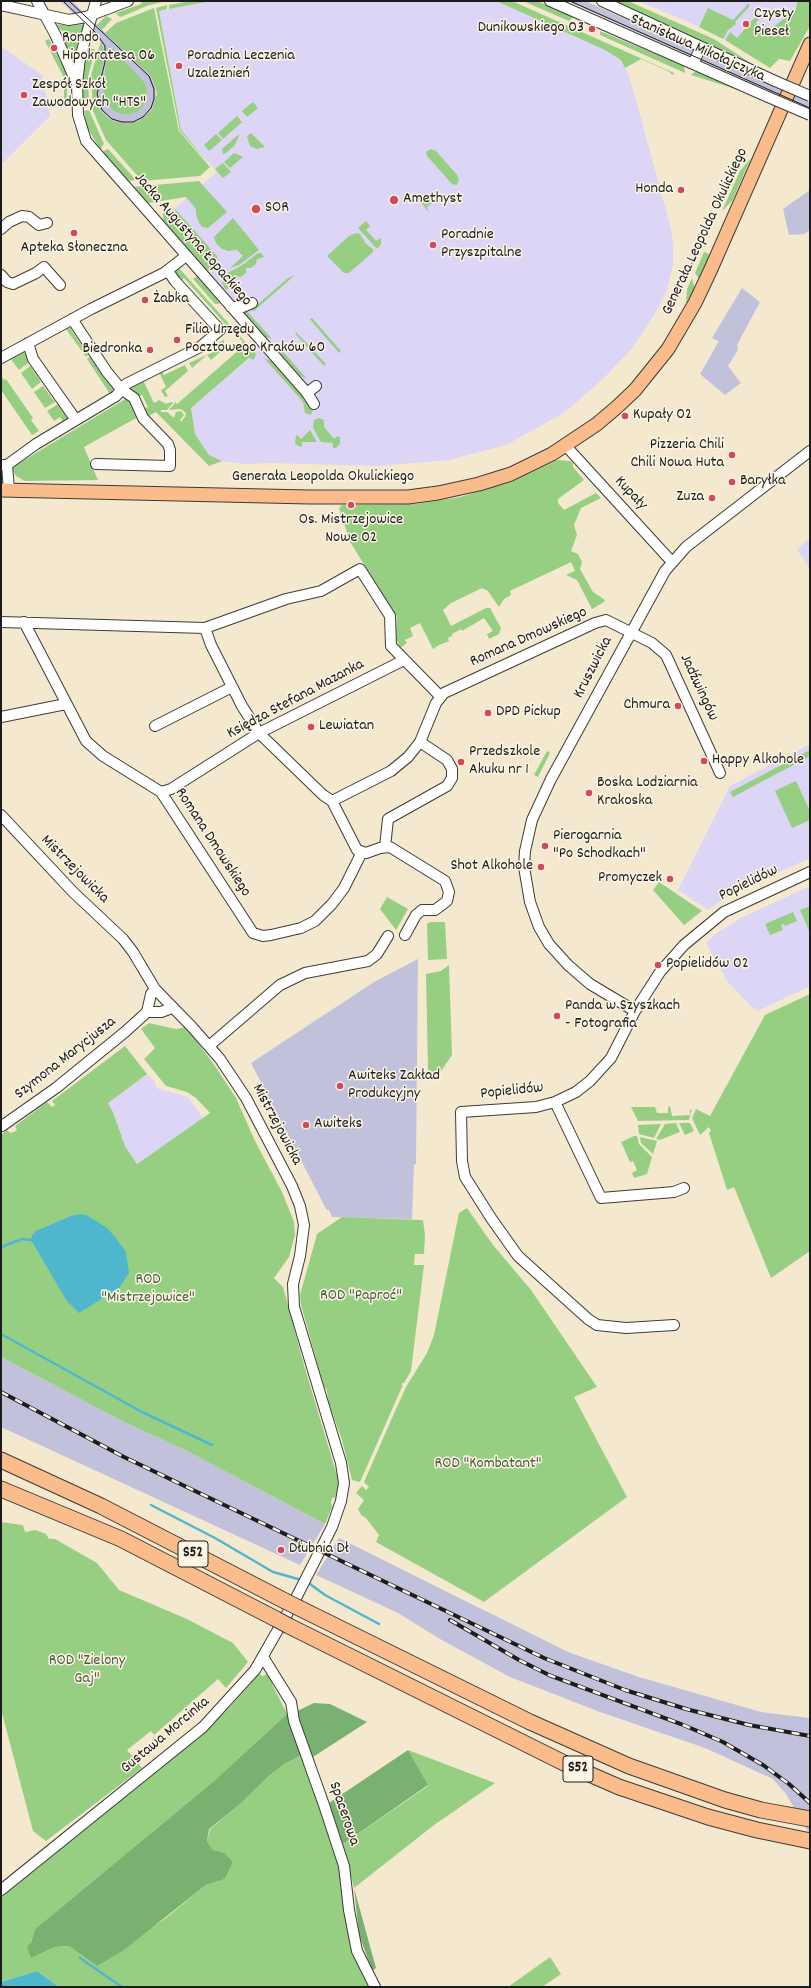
<!DOCTYPE html>
<html>
<head>
<meta charset="utf-8">
<style>
  body { margin:0 }
  #map { position:relative; width:811px; height:1988px; overflow:hidden; background:#f4e9cf; font-family:Dekko,sans-serif }
  canvas { display:block }
  .frame { position:absolute; inset:0; border:2px solid #1c1c1c; pointer-events:none }
</style>
</head>
<body>
<div id="map">
<canvas width="811" height="1988"></canvas>
<div class="frame"></div>
</div>
<script>
const context = document.querySelector('canvas').getContext('2d');
context.lineJoin = 'round';
function paint(path, color) { context.fillStyle = color; context.fill(path, 'evenodd'); }
const toPath = rows => new Path2D(rows.map(r => 'M' + r).join(''));
function trace(path, color, width, dash) { context.strokeStyle = color; context.lineWidth = width; context.lineCap = dash ? 'butt' : 'round'; context.setLineDash(dash || []); context.stroke(path); }
function write(font, color, halo, rows, align = 'center') {
  context.font = font + ' Dekko,sans-serif'; context.lineWidth = 3; context.setLineDash([]); context.textBaseline = 'middle'; context.strokeStyle = halo; context.fillStyle = color; for (const [text, x, y, turn = 0] of rows) {
    context.save(); context.translate(x, y); context.rotate((+turn || 0) * Math.PI / 180); context.textAlign = isNaN(turn) ? turn : align; if (halo) context.strokeText(text, 0, 0); context.fillText(text, 0, 0); context.restore();
  }
}
paint(toPath([
  [211,1,496,1,605,50,621,60,628,73,637,104,672,232,673,246,673,265,667,291,656,312,634,346,604,378,564,413,506,445,449,460,379,466,270,463,245,464,222,461,209,455,195,434,191,408,250,358,259,330,162,219,217,172,181,131,159,11],
  [638,1,798,1,795,11,748,52,710,31],
  [1,46,42,75,50,116,1,165],
  [810,538,810,569,797,549],
  [810,744,810,858,728,896,708,910,678,890,730,786],
  [810,886,810,986,758,1011,753,1008,727,981,706,943,718,932,743,917],
  [147,1074,156,1083,156,1088,188,1097,203,1118,137,1164,125,1146,113,1112,108,1103]
]), '#ddd5f6');
paint(toPath([
  [60,1,72,1,150,75,155,86,156,99,152,110,143,119,131,124,123,124,112,121,101,112,97,103,96,94,104,59,103,45,93,32],
  [567,1,585,1,760,79,810,101,810,109],
  [810,190,810,229,805,234,789,235,783,209],
  [742,288,760,302,737,345,738,350,728,366,741,383,725,395,700,374,719,341,712,338],
  [418,959,416,1164,414,1165,412,1219,332,1217,329,1210,327,1210,325,1207,251,1063,374,982],
  [1,1357,124,1422,185,1450,325,1524,300,1565,1,1427],
  [339,1538,568,1652,639,1677,761,1712,810,1718,810,1835,786,1794,773,1779,705,1748,600,1712,510,1677,440,1639,398,1613,316,1575]
]), '#c2c1dc');
paint(toPath([
  [142,1,167,1,149,5,121,17,118,16,116,13,141,4],
  [190,1,211,1,169,9,169,5],
  [496,1,512,1,674,73,673,75,668,71,641,59,625,68,621,60,605,50],
  [523,1,538,1,573,17,569,21],
  [613,1,628,1,714,39,752,64],
  [798,1,810,1,810,26,790,61,779,59,770,68,725,40,730,32,737,38,756,16,759,19,756,23,761,28,766,26,770,29,795,11],
  [749,3,749,7,735,22,736,24,728,30,723,39,699,27,708,8,733,20],
  [167,5,167,9,159,11,181,130,210,165,180,131,156,8],
  [154,8,179,131,210,167,200,176,142,181,106,140,93,111,91,75,101,41,104,51,104,59,96,94,97,103,101,112,112,121,127,124,139,121,152,110,157,94,155,86,150,75,105,33,116,23],
  [582,9,689,56,581,11],
  [106,16,112,19,102,30,97,25],
  [57,24,72,26,84,24,80,38,59,29],
  [600,31,684,66,685,73,600,35],
  [62,36,78,43,73,60],
  [49,39,67,75,67,107,64,103,64,78,45,41],
  [89,47,95,50,88,77,89,104,83,106,82,75],
  [113,49,144,82,147,89,146,100,143,106,137,112,130,114,121,114,113,110,107,104,104,95,103,86,108,52],
  [696,71,742,91,691,75],
  [253,102,258,108,247,117,242,111],
  [89,110,104,144,100,149,87,127,84,111],
  [237,116,242,122,223,139,218,133],
  [251,133,265,147,257,149,250,146,247,136],
  [216,134,222,140,209,151,204,145],
  [238,135,239,136,234,146,226,153,223,154,222,149],
  [107,149,109,150,136,180,127,181,102,153],
  [430,149,436,151,457,175,459,179,457,185,452,184,427,156,426,152],
  [234,153,243,157,230,168,224,162],
  [751,158,732,201,722,211,740,171],
  [223,163,231,172,223,178,215,169],
  [199,181,227,212,208,228,202,227,199,223,196,214,196,209,186,197,148,203,132,187],
  [426,193,433,202,427,207,429,212,418,199],
  [172,209,177,211,217,256,218,264,214,269,209,271,204,269,163,222,163,213,166,210],
  [233,218,259,250,239,265,230,268,243,256,237,250,228,251,222,249,216,243,214,237],
  [366,221,370,226,366,230,376,241,380,238,381,239,381,244,377,249,358,228],
  [711,224,691,269,691,261,708,227],
  [356,233,360,234,366,244,373,249,373,252,349,273,344,273,327,256,349,236],
  [704,252,709,254,706,268,700,280,695,273],
  [258,253,261,253,264,257,257,259,256,264,251,268,246,268,246,273,241,277,236,277,236,282,231,282,231,286,226,290,222,283,224,275,244,264],
  [178,267,256,354,254,360,249,358,191,408,195,434,209,455,222,461,209,466,156,412,147,417,143,409,148,407,142,395,137,397,131,389,132,386,149,378,144,382,154,403,159,400,166,404,171,402,173,403,167,410,161,410,161,412,167,412,174,418,176,412,181,411,184,415,180,420,181,422,185,417,186,413,181,409,169,410,175,403,173,400,177,404,240,349,237,345,243,342,231,329,224,331,228,327,184,278,180,282,175,273],
  [295,275,254,311,253,311,251,310,288,278],
  [197,276,220,303,218,304,215,304,193,279],
  [692,278,695,289,682,315,686,304,687,289],
  [243,311,247,311,272,339,265,337],
  [312,318,341,351,339,353,314,324,310,319],
  [67,327,70,328,88,355,86,357,66,329,35,346],
  [296,332,326,364,324,366,299,338,295,333],
  [224,340,224,346,220,352,211,360,207,355,192,368,189,363,218,350,216,344],
  [279,347,307,379,299,375,279,352],
  [22,351,28,355,29,362,19,370,11,359,1,365,1,363],
  [90,357,115,390,110,394,87,359],
  [264,358,271,361,311,405,313,411,310,415,305,413,303,402],
  [185,365,188,371,165,391,168,396,165,397,161,390,166,387,160,374,154,375,161,369,164,375],
  [30,366,41,382,32,389,21,373],
  [1,376,4,380,6,379,33,418,31,420,39,431,32,435,1,390],
  [43,386,55,402,45,408,34,392],
  [127,398,138,417,84,447,98,480,25,481,16,476,11,468],
  [60,403,69,415,69,419,64,423,60,417,54,421,47,411],
  [319,418,324,420,324,427,334,439,338,436,340,438,340,444,336,448,333,448,333,443,321,442,313,428,314,420],
  [310,430,317,442,302,442,302,447,298,446,295,443,296,436,297,435,301,439],
  [558,460,570,461,573,463,573,467,584,480,558,499,558,503,564,510,596,493,601,498,581,508,574,525,577,535,571,551,578,554,582,562,580,569,593,592,605,600,604,602,592,609,577,580,566,575,575,571,571,562,510,591,511,595,504,599,499,607,488,591,482,588,451,603,443,610,451,626,486,608,490,608,501,628,499,634,489,639,487,634,493,631,484,618,462,631,461,629,452,634,452,636,448,638,449,641,439,645,433,649,420,623,410,628,413,636,405,640,407,643,400,648,396,638,397,617,350,542,339,508,342,505,415,504,460,497,514,481],
  [810,750,810,756,733,797,730,792],
  [547,751,550,753,538,777,534,775],
  [796,781,810,811,810,820,792,828,775,791],
  [659,882,702,911,684,925,653,890],
  [387,897,408,909,396,930,380,909],
  [810,906,810,933,800,910],
  [793,912,797,921,785,926,784,924,781,925,783,930,770,935,765,924],
  [430,922,445,922,447,959,428,960,427,924],
  [449,965,452,1055,439,1074,428,1070,426,974,441,971],
  [810,994,810,1251,771,1278,734,1187,727,1190,709,1133,711,1131,709,1127,700,1135,692,1118,696,1109,710,1116,765,1015],
  [149,1023,176,1029,186,1027,215,1066,236,1098,255,1141,282,1192,294,1222,295,1235,289,1257,274,1278,283,1287,304,1365,338,1479,337,1497,332,1498,331,1502,332,1507,325,1524,185,1450,124,1422,1,1357,1,1135,7,1130,10,1133,14,1132,17,1130,15,1126,47,1102,52,1107,55,1105,52,1101,125,1046,147,1074,108,1103,113,1112,125,1146,137,1164,210,1113,196,1098,187,1092,166,1086,144,1059,155,1048,141,1029],
  [670,1106,672,1116,690,1115,690,1110,692,1109,689,1120,638,1121,631,1107,655,1107,657,1113,668,1113,668,1107],
  [676,1123,680,1132,660,1140,656,1139,665,1124],
  [679,1123,690,1123,694,1131,685,1135],
  [661,1124,654,1138,639,1134,638,1125],
  [634,1136,637,1136,639,1144,652,1157,647,1174,634,1178,632,1173,637,1170,633,1161,630,1162,621,1142],
  [640,1137,657,1141,653,1154,641,1143],
  [467,1208,493,1245,531,1290,597,1387,574,1397,627,1497,484,1602,376,1542,379,1535,366,1518,361,1515,358,1509,364,1500,356,1493,362,1486,366,1490,369,1487,364,1482,396,1409,406,1387,427,1353,434,1335,459,1213],
  [342,1217,423,1220,425,1235,424,1254,415,1254,414,1265,424,1265,411,1371,404,1383,402,1383,402,1387,360,1482,352,1480,342,1440,328,1401,327,1390,324,1387,301,1305,300,1295,317,1234],
  [1,1522,23,1525,25,1532,35,1530,46,1534,49,1539,55,1539,97,1563,119,1590,187,1619,233,1643,248,1662,226,1688,218,1679,154,1735,151,1731,127,1750,142,1768,46,1841,33,1831,1,1709],
  [268,1673,275,1682,272,1684,287,1714,214,1781,35,1929,31,1943,31,1958,55,1947,69,1946,97,1966,166,1918,206,1885,225,1879,233,1862,225,1853,213,1850,207,1841,210,1829,239,1805,269,1776,284,1764,302,1755,337,1857,356,1959,366,1982,370,1987,59,1987,37,1971,1,1982,1,1895,196,1739,230,1707,259,1674,263,1676],
  [408,1750,495,1783,434,1825,354,1888,343,1844,428,1786],
  [550,1957,561,1974,542,1987,508,1987]
]), '#97cf82');
paint(toPath([
  [314,1703,330,1704,367,1722,313,1757,295,1712],
  [287,1714,302,1755,284,1764,269,1776,239,1805,209,1829,207,1841,213,1850,225,1853,233,1862,225,1879,206,1885,124,1950,97,1966,69,1946,55,1947,31,1958,27,1947,31,1943,35,1929,214,1781],
  [408,1750,428,1785,343,1844,329,1803],
  [354,1888,376,1968,372,1971,359,1934]
]), '#79b270');
paint(toPath([
  [80,1214,86,1215,106,1227,116,1238,126,1252,129,1273,119,1288,79,1313,67,1301,31,1240,32,1235,36,1231,71,1216],
  [37,1971,59,1987,1,1987,1,1982]
]), '#4fb7cd');
trace(toPath([
  [1,1247,22,1239,31,1240],
  [1,1334,142,1412,212,1445],
  [151,1505,215,1538,273,1572,298,1579],
  [310,1584,325,1595,379,1624],
  [80,1958,122,1987]
]), '#4fb7cd', 2.5);
const minor = toPath([
  [37,1,55,34,76,82],
  [96,1,80,58,77,84,78,115,86,141,307,393,316,386],
  [550,1,768,97],
  [602,1,775,81],
  [1,5,69,20,86,17,128,1],
  [693,64,701,47],
  [1,229,9,222,22,216,29,217,39,225,47,223],
  [1,275,7,282,13,284,36,273,44,267,60,285],
  [231,307,243,307,252,303],
  [72,319,107,372,121,389,134,398,143,418,168,444,170,450,170,466,96,464],
  [28,343,33,359,76,420],
  [1,358,91,309,164,273,186,256],
  [307,393,314,404],
  [566,446,672,562],
  [1,465,7,465,36,444,116,396,126,384,200,347,220,330,175,281,168,271],
  [7,465,9,490],
  [1,622,205,628,286,599,321,591,360,569,390,616,391,646,440,696],
  [24,622,86,741,103,756,161,792,253,933,263,936,271,935,301,928,315,921,332,904,344,888,362,852],
  [205,628,211,645,242,706,259,733,323,795,332,801,357,850,366,853,380,848,390,847,445,881,449,892,447,901,435,910,422,910,416,915,405,935],
  [1,717,66,704],
  [155,726,232,687],
  [161,792,171,789,259,733,404,660],
  [332,801,391,771,408,757,420,742,436,703,444,693,595,623,606,620,652,643,666,655,720,773],
  [1,815,73,892,123,939,133,952,155,989,192,1027,220,1059,246,1098,292,1186,300,1206,304,1225,300,1256,293,1284,294,1307,341,1463,344,1483,341,1501,332,1527,295,1600,255,1670,203,1727,1,1890],
  [385,847,388,819,447,786,452,778,452,769,447,760,420,742],
  [635,1011,590,984,568,965,549,944,539,927,530,902,524,867,525,851,532,820,551,779,665,571,686,547,810,451],
  [147,1012,161,1012,172,1008],
  [209,1046,280,985,305,973,368,961,377,954,388,936],
  [555,1102,601,1198,674,1192,684,1188],
  [2,1126,56,1088,125,1032,147,1012,151,994,155,989],
  [674,1325,626,1328,597,1325,588,1319,518,1256,491,1218,465,1177,462,1161,461,1112,536,1107,555,1102,576,1092,590,1081,611,1058,635,1011,660,972,684,945,724,912,810,872],
  [263,1657,291,1702,294,1721,324,1805,344,1866,349,1910,357,1951,375,1987]
]);
const major = toPath([
  [1,490,309,497,408,497,438,493,479,484,511,474,552,454,597,424,617,407,635,390,668,349,695,303,711,269,810,44]
]);
const highway = toPath([
  [1,1460,101,1506,285,1601],
  [1,1489,121,1539,276,1619],
  [299,1608,530,1722,629,1766,725,1800,761,1810,810,1819],
  [289,1626,564,1763,619,1787,708,1817,757,1830,810,1841]
]);
trace(minor, '#3c3b37', 12);
trace(major, '#3c3b37', 15);
trace(highway, '#3c3b37', 17);
trace(minor, '#fff', 10);
trace(major, '#fabc8b', 13);
trace(highway, '#fabc8b', 15);
trace(toPath([
  [63,1,96,33,105,46,105,62,97,94,102,110,112,119,122,122,133,122,143,117,151,108,154,99,154,89,149,76,69,1],
  [570,1,810,108]
]), '#1c1c1c', 1);
const rail = toPath([
  [1,1392,124,1457,544,1658,625,1690,686,1709,749,1725,810,1736],
  [450,1620,519,1660,549,1675,681,1724,723,1742,763,1765,789,1784,810,1803]
]);
trace(rail, '#1c1c1c', 4);
trace(rail, '#fcf5e5', 2.5, [8]);
const minorBridge = toPath([
  [775,81,810,96],
  [768,97,810,115]
]);
const highwayBridge = toPath([
  [285,1601,299,1608],
  [276,1619,289,1626]
]);
trace(minorBridge, '#3c3b37', 12, []);
trace(highwayBridge, '#3c3b37', 17, []);
trace(minorBridge, '#fff', 10);
trace(highwayBridge, '#fabc8b', 15);
for (const [x, y, r, color] of [
  [746,24,4,"#d1495b"],
  [592,29,4,"#d1495b"],
  [54,48,4,"#d1495b"],
  [179,66,4,"#d1495b"],
  [24,95,4,"#d1495b"],
  [681,190,4,"#d1495b"],
  [394,200,5,"#d1495b"],
  [256,209,5,"#d1495b"],
  [74,233,4,"#d1495b"],
  [433,245,4,"#d1495b"],
  [145,300,4,"#d1495b"],
  [177,340,4,"#d1495b"],
  [150,350,4,"#d1495b"],
  [625,416,4,"#d1495b"],
  [732,455,4,"#d1495b"],
  [732,482,4,"#d1495b"],
  [712,498,4,"#d1495b"],
  [351,505,4,"#d1495b"],
  [678,706,4,"#d1495b"],
  [488,713,4,"#d1495b"],
  [311,727,4,"#d1495b"],
  [704,761,4,"#d1495b"],
  [461,762,4,"#d1495b"],
  [589,793,4,"#d1495b"],
  [545,846,4,"#d1495b"],
  [541,867,4,"#d1495b"],
  [670,879,4,"#d1495b"],
  [658,965,4,"#d1495b"],
  [557,1016,4,"#d1495b"],
  [340,1086,4,"#d1495b"],
  [306,1125,4,"#d1495b"],
  [281,1550,4,"#d1495b"]
]) { const dot = new Path2D(); dot.arc(x, y, r, 0, 2 * Math.PI); context.fillStyle = color; context.fill(dot); trace(dot, '#fcf5e5', 1.5); }
for (const [x, y, w] of [
  [193,1554,30],
  [578,1769,30]
]) { const box = new Path2D(); box.roundRect(x - w / 2, y - 13, w, 26, 3); context.fillStyle = '#fcf5e5'; context.fill(box); trace(box, '#1c1c1c', 1); }
write('bold 15px', '#1c1c1c', null, [
  ["S52",193,1554],
  ["S52",578,1769]
]);
write('16px', '#1c1c1c', '#fcf5e5', [
  ["Czysty",754,15],
  ["Pieseł",754,33],
  ["Dunikowskiego 03",584,29,"right"],
  ["Rondo",62,39],
  ["Hipokratesa 06",62,57],
  ["Poradnia Leczenia",187,57],
  ["Uzależnień",187,75],
  ["Zespół Szkół",32,86],
  ["Zawodowych \"HTS\"",32,104],
  ["Honda",673,190,"right"],
  ["Amethyst",403,200],
  ["SOR",265,209],
  ["Poradnie",441,236],
  ["Przyszpitalne",441,254],
  ["Apteka Słoneczna",74,249,"center"],
  ["Żabka",153,300],
  ["Filia Urzędu",185,331],
  ["Pocztowego Kraków 60",185,349],
  ["Biedronka",142,350,"right"],
  ["Kupały 02",633,416],
  ["Pizzeria Chili",724,446,"right"],
  ["Chili Nowa Huta",724,464,"right"],
  ["Baryłka",740,482],
  ["Zuza",704,498,"right"],
  ["Os. Mistrzejowice",351,521,"center"],
  ["Nowe 02",351,539,"center"],
  ["Chmura",670,706,"right"],
  ["DPD Pickup",496,713],
  ["Lewiatan",319,727],
  ["Przedszkole",469,753],
  ["Akuku nr 1",469,771],
  ["Happy Alkohole",712,761],
  ["Boska Lodziarnia",597,784],
  ["Krakoska",597,802],
  ["Pierogarnia",553,837],
  ["\"Po Schodkach\"",553,855],
  ["Shot Alkohole",533,867,"right"],
  ["Promyczek",662,879,"right"],
  ["Popielidów 02",666,965],
  ["Panda w Szyszkach",565,1007],
  ["- Fotografia",565,1025],
  ["Awiteks Zakład",348,1077],
  ["Produkcyjny",348,1095],
  ["Awiteks",314,1125],
  ["Dłubnia Dł",289,1550]
], 'left');
write('16px', '#1c1c1c', '#fcf5e5', [
  ["Stanisława Mikołajczyka",697,49,24],
  ["Generała Leopolda Okulickiego",706,232,-65],
  ["Jacka Augustyna Łopackiego",192,240,49],
  ["Generała Leopolda Okulickiego",323,478],
  ["Kupały",630,494,47],
  ["Romana Dmowskiego",529,638,-24],
  ["Kruszwicka",594,668,-63],
  ["Jadźwingów",698,688,65],
  ["Księdza Stefana Mazanka",296,700,-28],
  ["Romana Dmowskiego",212,843,57],
  ["Mistrzejowicka",74,870,45],
  ["Popielidów",749,884,-26],
  ["Szymona Marycjusza",66,1059,-38],
  ["Popielidów",512,1092,-6],
  ["Mistrzejowicka",276,1125,62],
  ["Gustawa Morcinka",166,1736,-40],
  ["Spacerowa",343,1814,71]
]);
write('16px', '#475b40', '#fcf5e5', [
  ["ROD",148,1281],
  ["\"Mistrzejowice\"",148,1299],
  ["ROD \"Paproć\"",361,1297],
  ["ROD \"Kombatant\"",488,1465],
  ["ROD \"Zielony",87,1662],
  ["Gaj\"",87,1680]
]);
</script>
</body>
</html>
